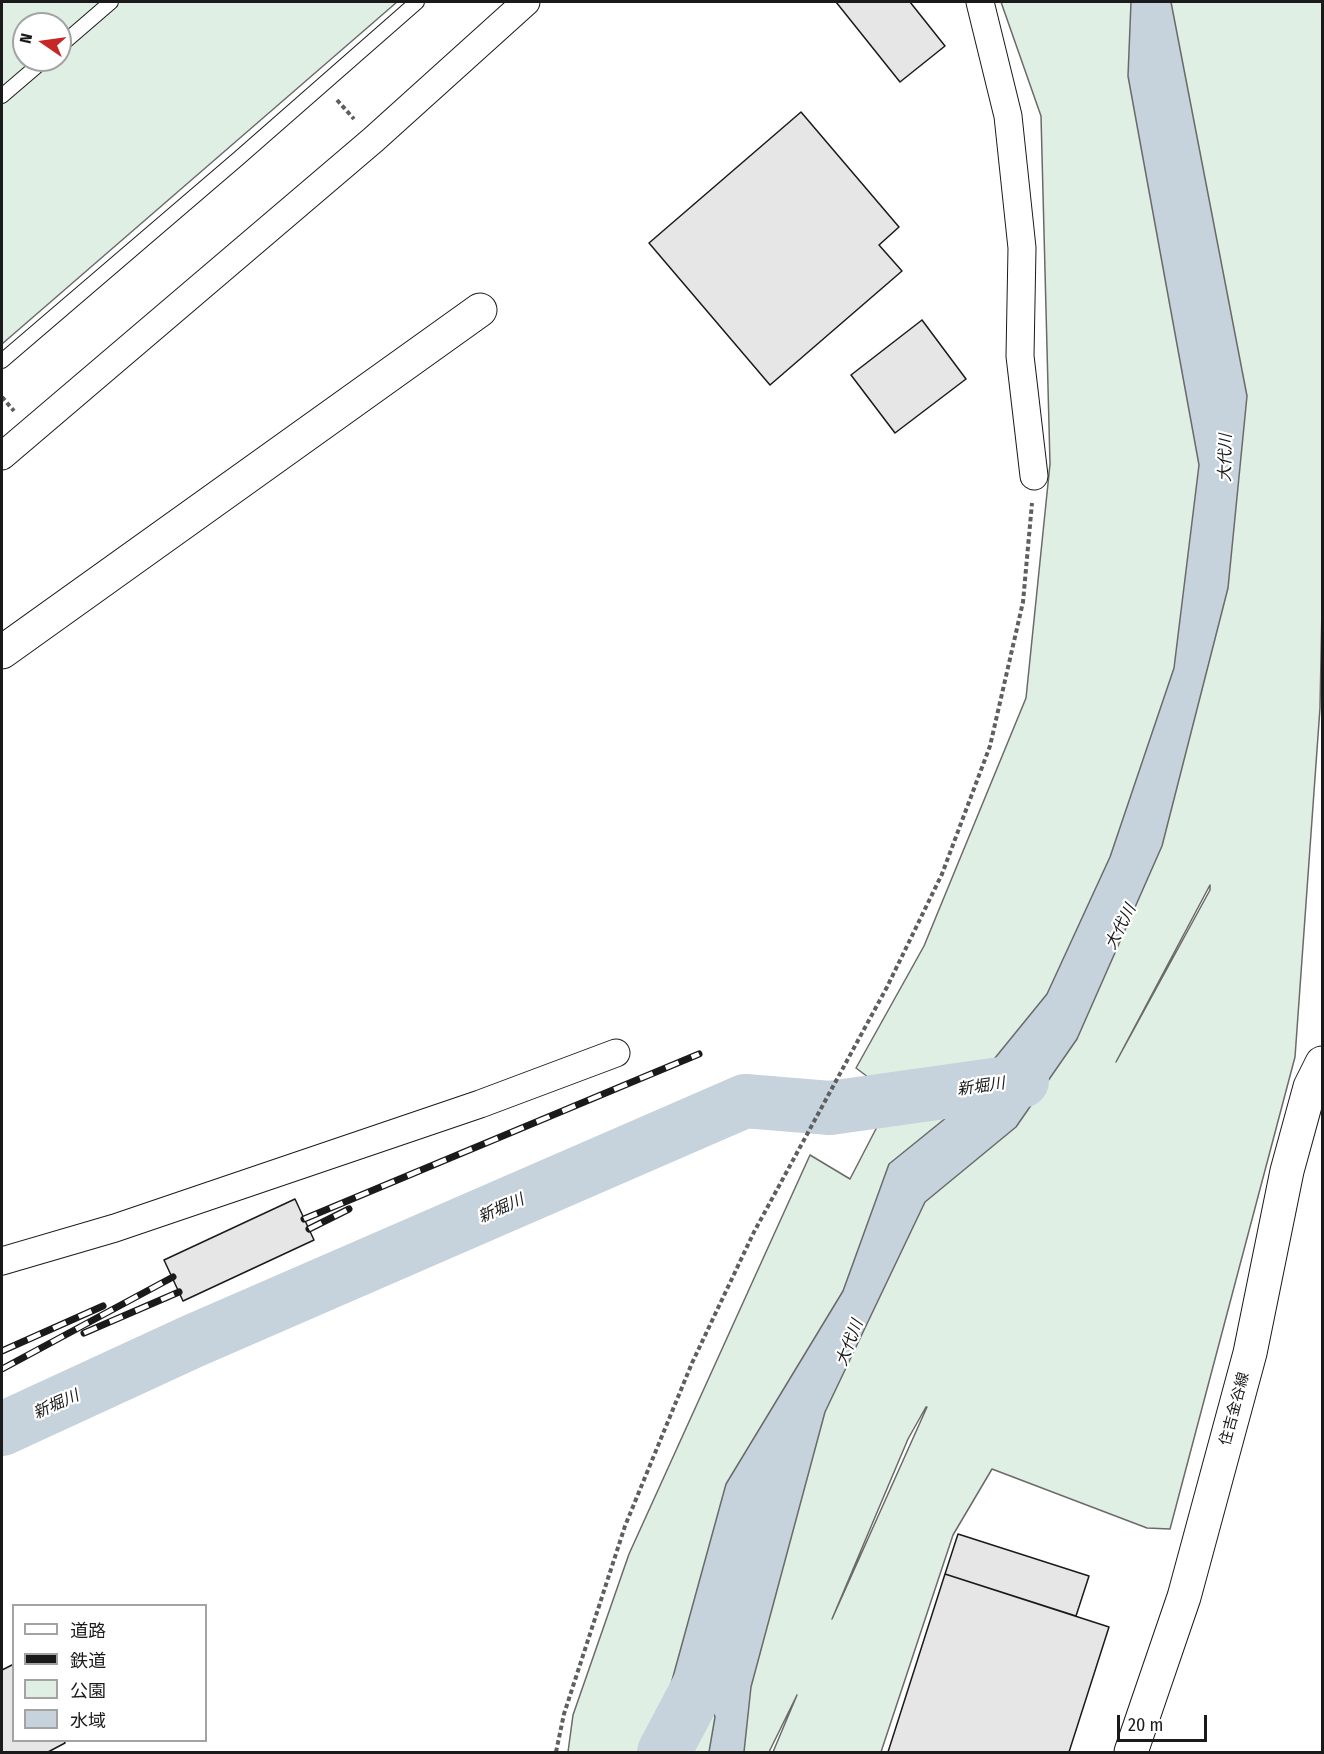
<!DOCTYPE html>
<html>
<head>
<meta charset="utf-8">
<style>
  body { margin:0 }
  #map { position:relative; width:1324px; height:1754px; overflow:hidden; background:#fff; font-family:"Fira Sans Condensed","Noto Sans JP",sans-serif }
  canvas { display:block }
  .frame { position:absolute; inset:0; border:3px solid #1a1a1a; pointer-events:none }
  .legend { position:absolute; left:12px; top:1604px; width:195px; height:138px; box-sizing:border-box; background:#fff; border:2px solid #a3a3a3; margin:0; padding:8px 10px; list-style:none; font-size:18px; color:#1a1a1a }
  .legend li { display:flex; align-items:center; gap:12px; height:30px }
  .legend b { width:30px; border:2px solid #a3a3a3 }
  .north { position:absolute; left:12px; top:12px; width:60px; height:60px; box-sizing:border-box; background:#fff; border:2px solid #a3a3a3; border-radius:50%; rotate:283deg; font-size:16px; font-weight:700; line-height:24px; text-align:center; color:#1a1a1a }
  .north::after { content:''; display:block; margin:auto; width:21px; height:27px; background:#c62828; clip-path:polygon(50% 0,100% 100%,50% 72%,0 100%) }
  .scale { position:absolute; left:1117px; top:1715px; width:90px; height:27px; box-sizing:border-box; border:3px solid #1a1a1a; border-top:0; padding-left:8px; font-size:18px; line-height:21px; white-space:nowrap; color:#1a1a1a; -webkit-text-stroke:4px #fff; paint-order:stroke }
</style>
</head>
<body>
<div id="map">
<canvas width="1324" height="1754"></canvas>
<div class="frame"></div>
<ul class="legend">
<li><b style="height:8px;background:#fff"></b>道路</li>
<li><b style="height:8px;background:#1a1a1a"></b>鉄道</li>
<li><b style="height:16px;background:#e0efe3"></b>公園</li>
<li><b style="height:16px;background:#c6d2dc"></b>水域</li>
</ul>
<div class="north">N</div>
<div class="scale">20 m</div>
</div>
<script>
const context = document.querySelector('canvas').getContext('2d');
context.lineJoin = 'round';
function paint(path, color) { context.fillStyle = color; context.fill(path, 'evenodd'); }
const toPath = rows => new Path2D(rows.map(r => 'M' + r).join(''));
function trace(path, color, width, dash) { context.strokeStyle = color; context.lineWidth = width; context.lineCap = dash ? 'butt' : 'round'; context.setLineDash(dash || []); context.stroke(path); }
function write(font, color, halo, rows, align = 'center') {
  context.font = font + ' "Fira Sans Condensed","Noto Sans JP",sans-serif'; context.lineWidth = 4.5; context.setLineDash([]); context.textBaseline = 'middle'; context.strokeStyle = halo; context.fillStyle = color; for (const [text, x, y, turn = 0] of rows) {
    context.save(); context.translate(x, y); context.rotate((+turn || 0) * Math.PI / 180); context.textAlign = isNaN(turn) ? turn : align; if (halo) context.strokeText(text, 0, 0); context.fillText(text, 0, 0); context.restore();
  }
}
const green = toPath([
  [2,2,397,2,2,344,2,2],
  [24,24,60,24,60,60,24,60,24,24],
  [1001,2,1322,2,1322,608,1320,708,1295,1057,1170,1529,1147,1528,992,1469,953,1535,881,1752,773,1752,797,1695,769,1752,568,1752,573,1715,629,1554,810,1155,850,1179,893,1096,856,1068,924,946,1026,698,1050,464,1041,116,1001,2],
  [1210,885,1210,890,1116,1062,1210,885],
  [926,1407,927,1407,832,1619,908,1439,926,1407]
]);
paint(green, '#e0efe3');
trace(green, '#6a6a6a', 1.5);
const water = toPath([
  [1131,2,1171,2,1247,396,1228,588,1162,846,1077,1039,1016,1127,925,1202,825,1412,751,1687,744,1752,709,1752,715,1717,701,1678,668,1752,646,1752,671,1684,726,1484,843,1291,889,1164,947,1117,1047,994,1110,857,1174,668,1199,465,1128,76,1131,2]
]);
paint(water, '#c6d2dc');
trace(water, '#6a6a6a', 1.5);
trace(toPath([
  [2,1429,193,1341,745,1101,830,1108,1022,1081],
  [664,1752,737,1614]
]), '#c6d2dc', 54);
const building = toPath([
  [836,2,910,2,945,46,900,82,836,2],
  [801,112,899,227,879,245,902,271,770,385,649,243,801,112],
  [922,320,966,379,895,433,851,375,922,320],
  [295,1199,314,1240,183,1301,164,1260,295,1199],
  [958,1534,1089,1576,1076,1616,945,1574,958,1534],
  [945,1574,1109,1627,1069,1752,888,1752,945,1574],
  [14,1664,14,1740,64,1740,65,1743,48,1752,2,1752,2,1670,14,1664]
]);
paint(building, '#e6e6e6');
trace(building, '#1a1a1a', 1.5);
const service = toPath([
  [60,46,111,2],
  [2,96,44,60],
  [2,361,239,158,417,2]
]);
const minor = toPath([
  [980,2,1008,116,1022,248,1020,356,1034,476],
  [2,456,373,140,526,2],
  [2,1261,115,1228,480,1104,616,1053]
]);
const tertiary = toPath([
  [2,652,480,310]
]);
const secondary = toPath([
  [1131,1752,1184,1597,1250,1353,1287,1171,1310,1087,1322,1063]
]);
trace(service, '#1a1a1a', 16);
trace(minor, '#1a1a1a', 29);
trace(tertiary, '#1a1a1a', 35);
trace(secondary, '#1a1a1a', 35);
trace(toPath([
  [337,100,354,119],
  [2,397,14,411],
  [556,1752,564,1714,625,1526,692,1363,754,1232,887,987,942,874,990,746,1023,602,1032,503]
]), '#5f5f5f', 4, [4.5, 3]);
trace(service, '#fff', 14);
trace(minor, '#fff', 27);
trace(tertiary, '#fff', 33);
trace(secondary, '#fff', 33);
const rail = toPath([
  [304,1219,699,1054],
  [309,1229,349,1209],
  [84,1333,179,1292],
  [2,1351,103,1306],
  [2,1369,173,1277]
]);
trace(rail, '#1a1a1a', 7);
trace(rail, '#fff', 4.5, [14]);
write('15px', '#1a1a1a', '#fff', [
  ["住吉金谷線",1235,1409,-75]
]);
write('italic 16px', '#1a1a1a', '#fff', [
  ["大代川",1226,458,-89],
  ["大代川",1121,927,-63],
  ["新堀川",981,1087,-8],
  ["新堀川",501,1209,-24],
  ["大代川",850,1343,-69],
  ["新堀川",56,1405,-24]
]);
</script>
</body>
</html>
